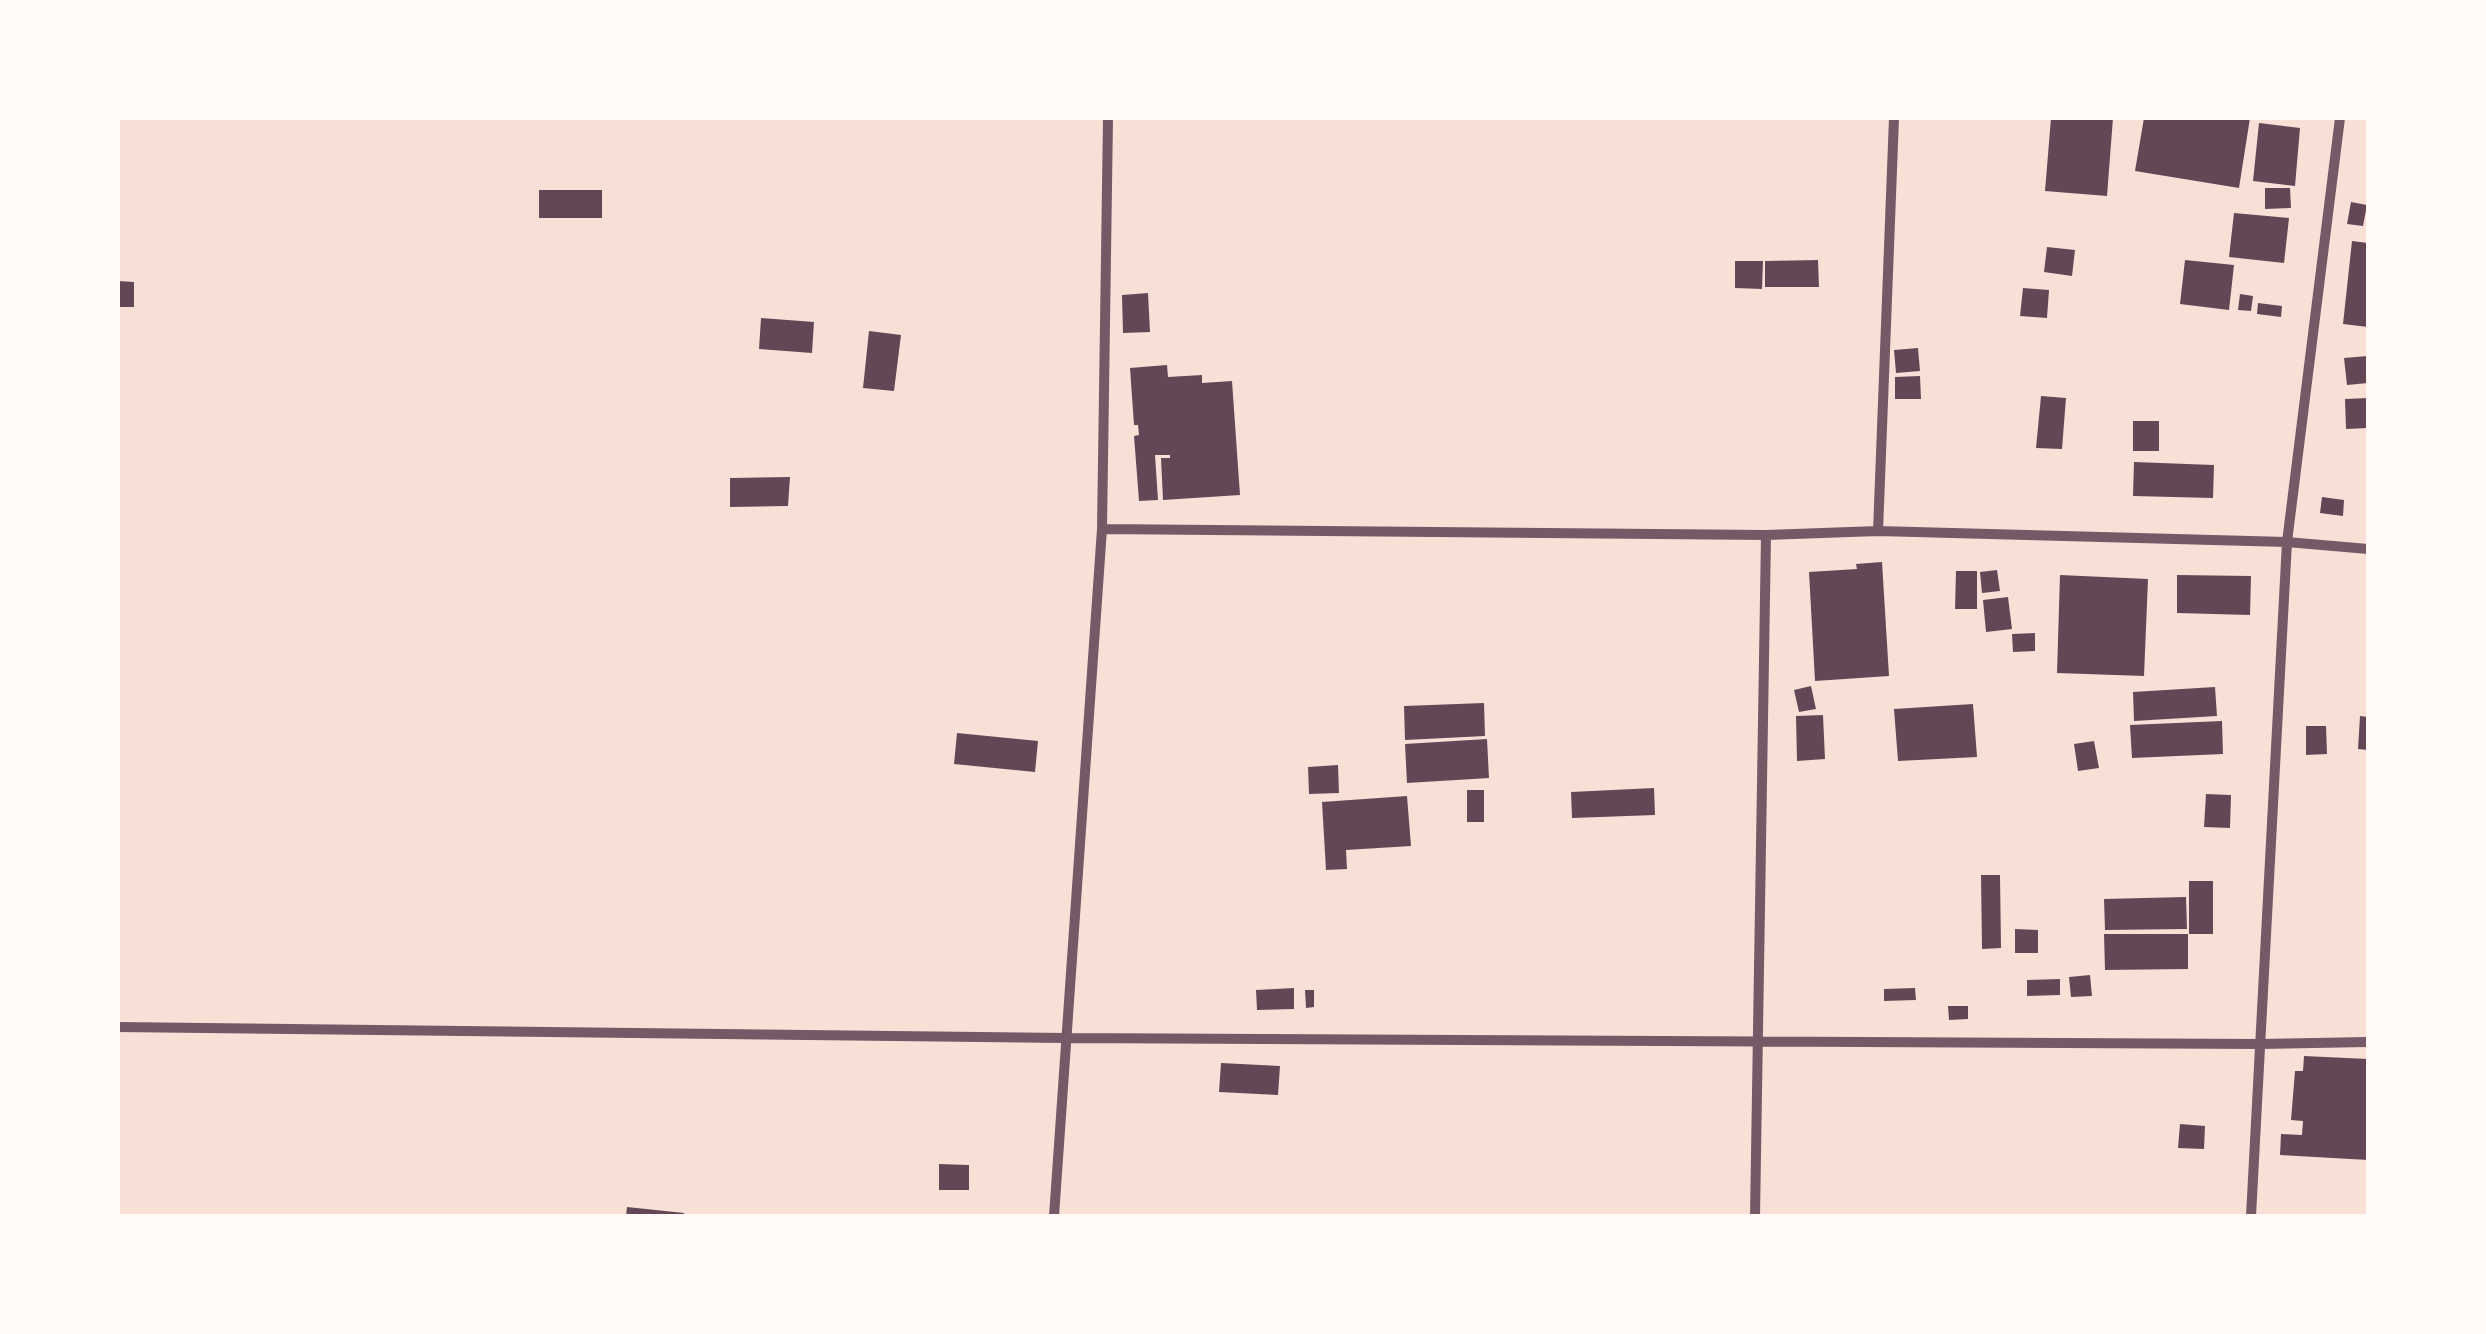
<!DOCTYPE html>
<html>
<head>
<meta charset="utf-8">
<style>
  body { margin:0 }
  #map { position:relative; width:2486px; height:1334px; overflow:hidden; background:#f7e1d7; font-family:"Noto Sans",sans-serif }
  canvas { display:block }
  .frame { position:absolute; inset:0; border:120px solid #fffaf5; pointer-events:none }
</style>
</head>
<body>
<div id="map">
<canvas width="2486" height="1334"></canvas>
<div class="frame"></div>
</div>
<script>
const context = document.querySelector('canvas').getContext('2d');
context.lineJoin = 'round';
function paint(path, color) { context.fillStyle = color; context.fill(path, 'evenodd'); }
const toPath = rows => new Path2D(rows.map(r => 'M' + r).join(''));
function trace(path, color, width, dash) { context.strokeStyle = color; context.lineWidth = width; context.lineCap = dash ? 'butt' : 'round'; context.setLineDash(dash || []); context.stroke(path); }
paint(toPath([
  [2051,118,2113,118,2107,196,2045,191],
  [2144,118,2250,118,2239,188,2135,171],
  [2259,123,2300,128,2295,186,2253,181],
  [2265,188,2290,188,2291,208,2265,209],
  [539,190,602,190,602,218,539,218],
  [2351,202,2367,205,2363,226,2347,224],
  [2234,213,2289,218,2284,263,2229,257],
  [2352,241,2368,243,2368,327,2343,324],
  [2047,247,2075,250,2072,276,2044,272],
  [1818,260,1819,287,1765,287,1765,261],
  [2185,260,2234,265,2229,310,2180,304],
  [1735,261,1763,261,1762,289,1735,288],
  [118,281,134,282,134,307,118,307],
  [2023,288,2049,290,2047,318,2020,316],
  [1148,293,1150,332,1123,333,1122,295],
  [2240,294,2253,296,2251,311,2238,310],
  [2258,303,2282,306,2281,317,2257,314],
  [761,318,814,322,812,353,759,349],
  [869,331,901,335,894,391,863,388],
  [1918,348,1920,371,1896,373,1894,350],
  [2368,356,2368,383,2347,385,2344,358],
  [1167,365,1168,377,1202,375,1202,383,1232,381,1240,495,1163,500,1161,458,1170,458,1170,455,1155,455,1158,500,1139,501,1134,436,1139,435,1138,425,1134,425,1130,368],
  [1920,376,1921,399,1895,399,1895,377],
  [2041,396,2066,398,2062,449,2036,448],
  [2368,398,2368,428,2346,429,2345,399],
  [2133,421,2159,421,2159,451,2133,451],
  [2134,462,2214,465,2213,498,2133,496],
  [790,477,788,506,730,507,730,478],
  [2322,497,2344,500,2343,516,2320,513],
  [1882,562,1889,676,1815,681,1809,572,1857,569,1856,564],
  [1997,570,2000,591,1982,593,1980,572],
  [1956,571,1977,571,1977,609,1955,609],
  [2060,575,2148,579,2144,676,2057,673],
  [2177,575,2251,576,2250,615,2177,613],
  [2008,597,2012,629,1986,632,1983,600],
  [2035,633,2035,651,2013,652,2012,634],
  [1811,686,1816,709,1799,712,1794,690],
  [2215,687,2217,716,2134,721,2133,692],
  [1484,703,1485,736,1405,740,1404,706],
  [1973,704,1977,757,1898,761,1894,709],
  [1823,715,1825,759,1797,761,1796,716],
  [2360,716,2368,717,2368,750,2358,749],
  [2222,721,2223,754,2132,758,2130,725],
  [2306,726,2326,726,2327,754,2306,755],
  [957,733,1038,741,1035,772,954,764],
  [1487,739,1489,778,1407,783,1405,744],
  [2094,741,2099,768,2078,771,2074,744],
  [1338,765,1339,793,1309,794,1308,767],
  [1654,788,1655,815,1572,818,1571,792],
  [1467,790,1484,790,1484,822,1467,822],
  [2206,794,2231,795,2230,828,2204,827],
  [1407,796,1411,846,1346,850,1347,869,1326,870,1322,802],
  [1981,875,2000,875,2001,948,1982,949],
  [2189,881,2213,881,2213,934,2189,934],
  [2186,897,2187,929,2105,930,2104,899],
  [2015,929,2038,930,2038,953,2015,953],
  [2104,934,2188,934,2188,969,2105,970],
  [2090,975,2092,996,2071,997,2069,977],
  [2060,979,2060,995,2027,996,2027,980],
  [1294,988,1294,1009,1257,1010,1256,990],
  [1915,988,1916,1000,1884,1001,1884,989],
  [1305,990,1314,990,1314,1007,1306,1008],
  [1948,1006,1968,1006,1968,1019,1949,1020],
  [2304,1056,2368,1059,2368,1160,2280,1155,2281,1134,2302,1135,2303,1121,2291,1120,2295,1071,2303,1071],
  [1221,1063,1280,1066,1278,1095,1219,1092],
  [2180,1124,2205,1126,2204,1149,2178,1148],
  [939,1164,969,1165,969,1190,939,1190],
  [627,1207,684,1213,684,1216,626,1216]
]), '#644757');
trace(toPath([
  [1102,529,1766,535,1878,531,2287,542,2368,549],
  [1878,531,1894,118],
  [118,1027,1065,1038,2260,1044,2368,1042],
  [1054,1216,1102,529,1108,118],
  [1755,1216,1766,535],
  [2251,1216,2287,542,2340,118]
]), '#755966', 10);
</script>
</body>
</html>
